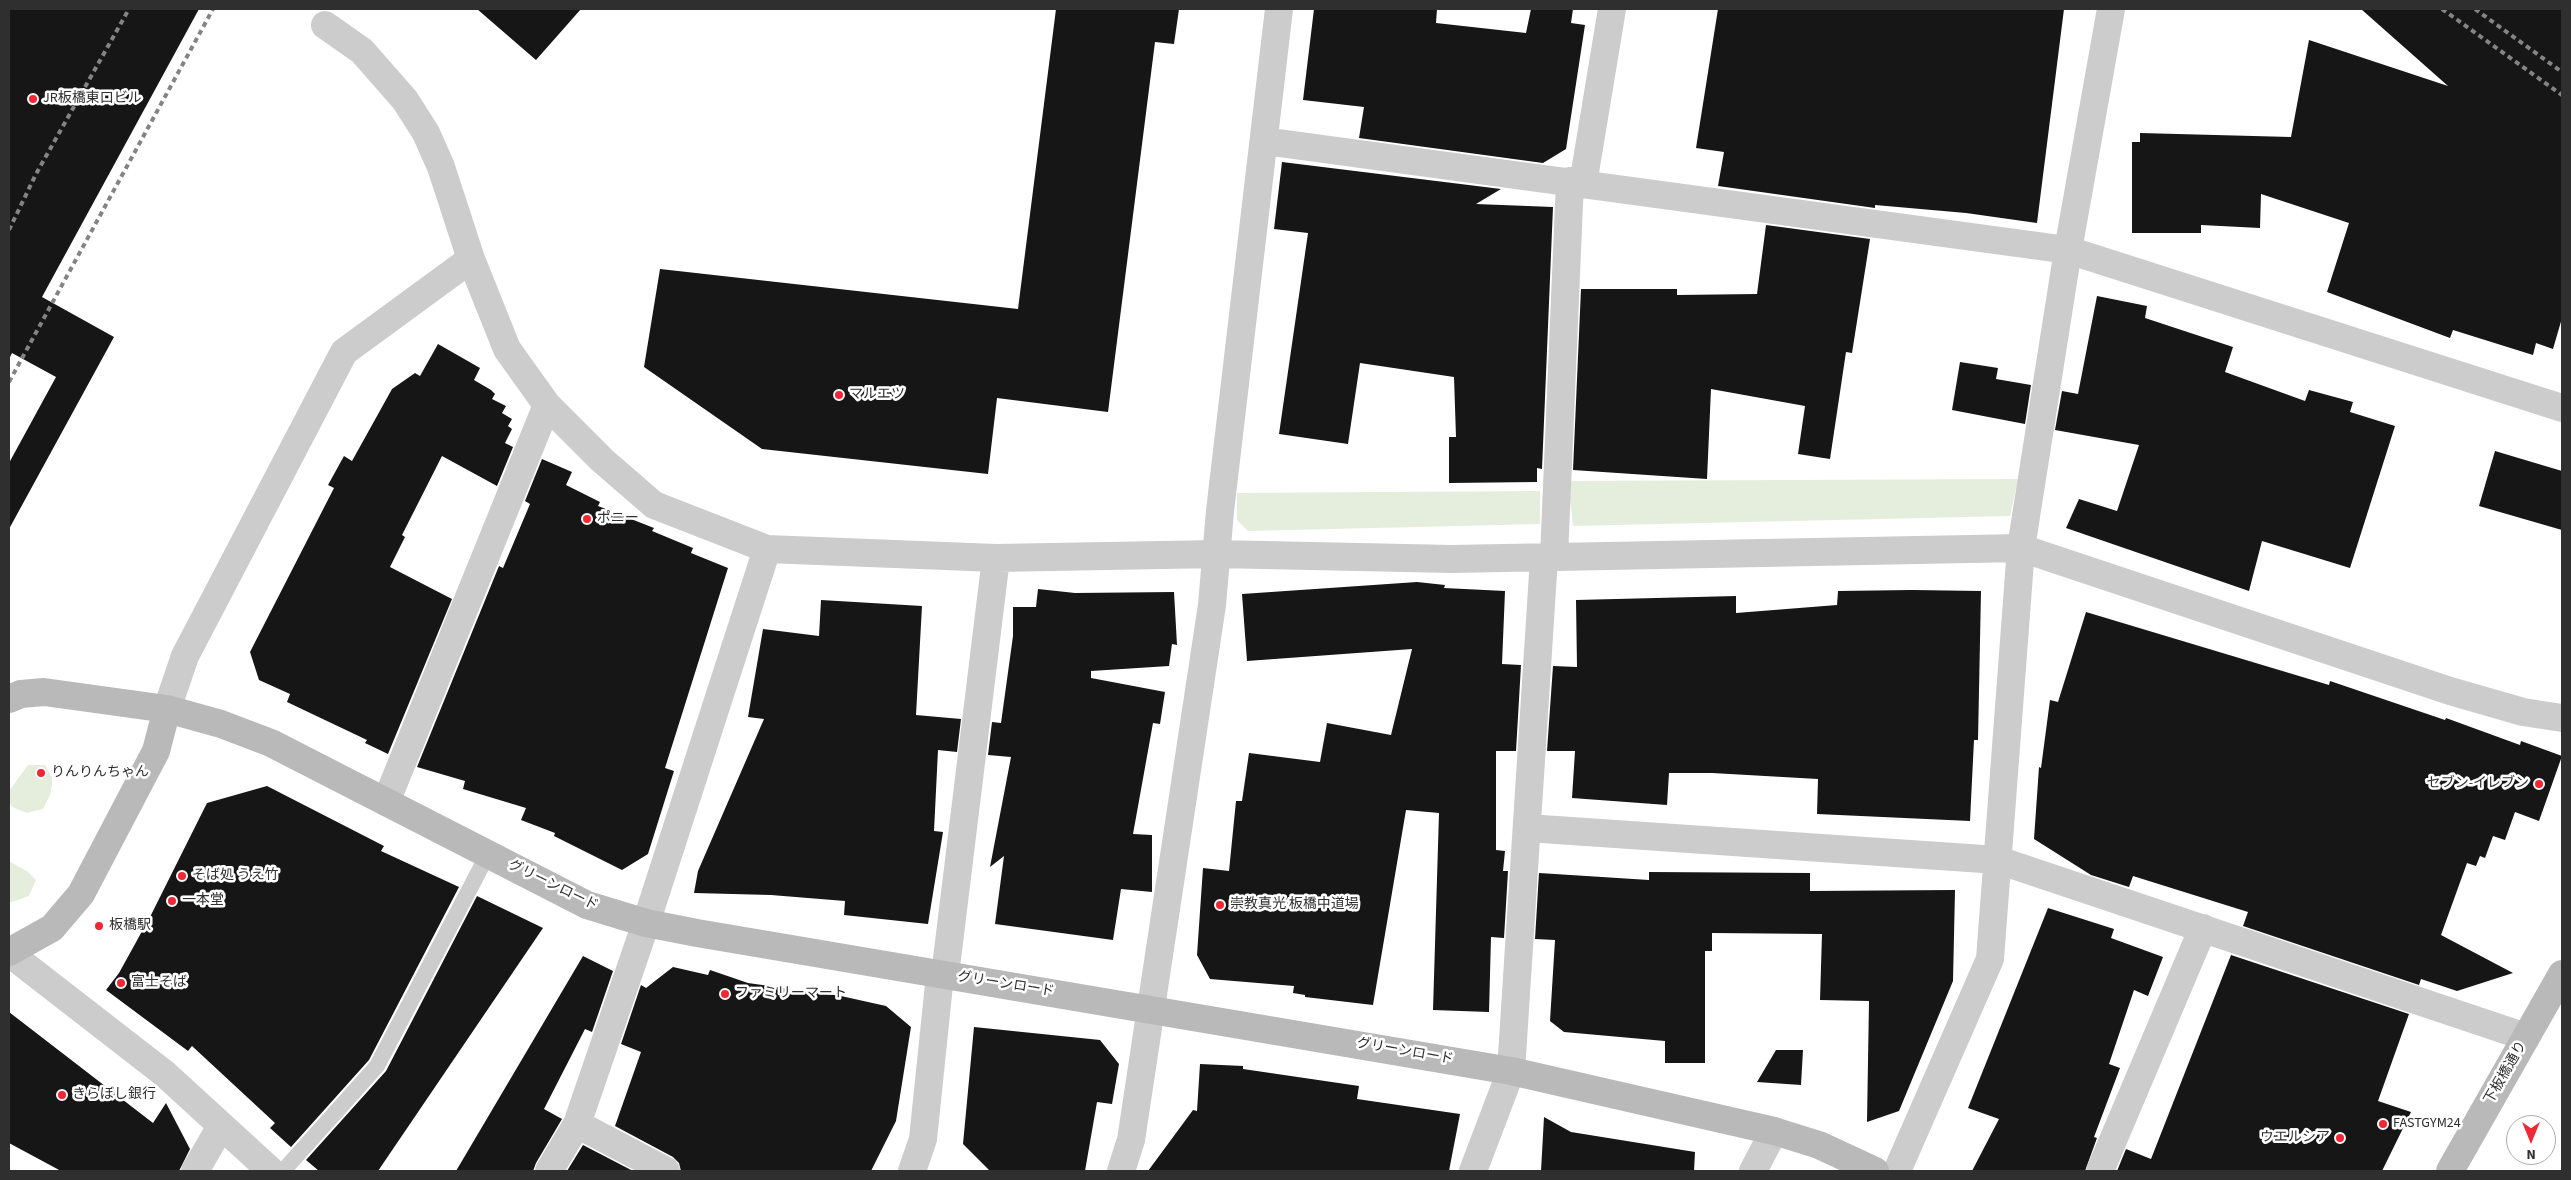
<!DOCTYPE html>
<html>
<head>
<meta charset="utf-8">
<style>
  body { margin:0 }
  #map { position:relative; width:2571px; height:1180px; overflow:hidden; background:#fff; font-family:"Source Sans 3",sans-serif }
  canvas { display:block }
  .frame { position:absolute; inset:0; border:10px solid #2f2f2f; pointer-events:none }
  .north { position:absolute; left:2506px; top:1115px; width:50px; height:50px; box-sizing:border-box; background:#fff; border:1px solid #acacac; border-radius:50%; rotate:180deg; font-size:14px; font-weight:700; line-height:20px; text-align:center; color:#2f2f2f }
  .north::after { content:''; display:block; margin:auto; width:18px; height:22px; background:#f02734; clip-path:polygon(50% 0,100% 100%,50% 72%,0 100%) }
</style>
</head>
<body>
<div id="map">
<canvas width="2571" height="1180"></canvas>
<div class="frame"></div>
<div class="north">N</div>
</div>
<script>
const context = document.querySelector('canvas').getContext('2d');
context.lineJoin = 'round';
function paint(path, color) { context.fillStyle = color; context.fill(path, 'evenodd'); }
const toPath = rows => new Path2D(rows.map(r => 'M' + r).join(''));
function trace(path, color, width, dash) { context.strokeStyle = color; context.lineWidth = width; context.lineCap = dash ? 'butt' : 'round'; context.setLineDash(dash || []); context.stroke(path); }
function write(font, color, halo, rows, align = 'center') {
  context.font = font + ' "Source Sans 3","Noto Sans JP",sans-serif'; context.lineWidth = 5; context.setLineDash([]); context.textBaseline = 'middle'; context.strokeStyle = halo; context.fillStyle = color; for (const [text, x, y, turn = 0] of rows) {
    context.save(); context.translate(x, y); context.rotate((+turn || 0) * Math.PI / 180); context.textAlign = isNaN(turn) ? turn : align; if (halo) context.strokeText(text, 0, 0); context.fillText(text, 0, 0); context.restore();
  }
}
paint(toPath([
  [2018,479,2010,516,1573,526,1568,481],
  [1540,491,1540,524,1248,531,1237,520,1237,493],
  [28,765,45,765,52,778,52,785,50,795,43,809,27,813,12,807,9,801,9,791],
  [9,861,28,872,36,880,29,896,9,903]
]), '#e5eddc');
paint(toPath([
  [9,9,199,9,42,297,114,337,9,529,9,463,56,377,12,353,9,359],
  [477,9,581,9,536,60],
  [1056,9,1179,9,1174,44,1155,42,1108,412,997,398,988,474,762,449,644,367,660,269,1018,309],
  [1314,9,1437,9,1436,23,1526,33,1531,9,1573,9,1571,23,1585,25,1566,149,1543,163,1359,138,1364,107,1303,100],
  [1718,9,2064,9,2037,223,1966,213,1875,205,1875,208,1718,186,1724,152,1696,148],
  [2361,9,2562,9,2562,318,2553,349,2536,343,2533,355,2453,330,2450,338,2327,292,2349,223,2261,194,2260,228,2201,225,2201,233,2132,233,2132,142,2140,142,2140,133,2291,137,2309,40,2448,86],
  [1282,162,1501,189,1476,204,1553,207,1542,469,1537,468,1537,482,1449,483,1449,437,1456,437,1454,377,1360,363,1348,444,1279,434,1308,233,1274,229],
  [1766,225,1870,239,1852,353,1846,352,1830,459,1798,454,1805,406,1711,389,1707,479,1573,470,1581,289,1677,289,1677,295,1757,294],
  [2097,296,2147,306,2145,318,2233,347,2225,372,2305,401,2309,390,2353,402,2350,412,2395,426,2350,568,2262,541,2249,591,2066,528,2079,499,2117,511,2139,445,2055,430,2062,391,2078,394],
  [438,344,480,368,474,380,491,390,495,394,492,399,506,406,502,413,512,419,508,426,512,429,505,443,513,447,497,486,442,456,402,535,405,537,390,567,452,599,388,754,365,743,367,740,287,702,290,694,259,680,250,652,334,488,328,485,344,456,352,461,392,389,415,373,420,376],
  [1960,362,1998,368,1996,379,2031,385,2025,424,1952,410],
  [2495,451,2562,471,2562,530,2479,506],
  [542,459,572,472,566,485,600,502,598,506,654,528,652,531,693,548,691,553,728,568,665,768,674,771,648,854,622,870,554,836,555,833,521,820,526,808,463,789,465,781,417,767,499,566,503,568,530,504,525,501],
  [1417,582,1445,585,1444,588,1505,591,1502,664,1521,665,1516,751,1496,751,1496,850,1505,851,1503,871,1508,871,1504,938,1491,937,1489,1012,1433,1010,1439,813,1406,810,1373,1005,1305,997,1305,995,1293,993,1294,986,1210,979,1197,955,1203,868,1229,871,1236,801,1242,801,1249,753,1320,762,1327,723,1391,735,1412,649,1247,661,1242,594],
  [1038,589,1075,593,1174,592,1177,645,1172,644,1169,666,1091,671,1091,678,1165,692,1160,724,1153,723,1133,834,1152,835,1152,892,1121,889,1113,940,995,924,1004,856,990,867,1011,757,988,755,992,722,1001,723,1013,636,1013,607,1036,607],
  [1912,590,1981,591,1978,740,1974,740,1970,821,1817,814,1818,779,1712,773,1669,773,1667,805,1572,798,1575,751,1547,751,1553,666,1577,667,1576,600,1736,596,1736,613,1837,605,1838,591],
  [821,600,922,606,916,715,961,719,957,752,938,750,934,831,943,832,928,924,844,915,845,901,771,895,694,893,698,871,764,719,748,717,763,629,819,636],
  [2086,612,2329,685,2330,681,2445,720,2446,718,2520,745,2521,741,2562,756,2539,821,2515,812,2505,840,2493,836,2485,858,2480,856,2476,866,2467,863,2441,935,2513,973,2457,991,2421,979,2419,985,2243,926,2248,912,2133,876,2129,887,2091,875,2034,839,2039,767,2041,768,2050,700,2058,702],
  [267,786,384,846,381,851,459,887,369,1060,291,1147,270,1128,275,1123,192,1046,188,1051,106,990,119,973,151,915,207,803],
  [1649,872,1810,873,1810,891,1955,890,1953,981,1899,1111,1867,1122,1869,1001,1820,1000,1822,934,1712,933,1712,951,1705,951,1705,1063,1665,1063,1665,1041,1564,1032,1550,1021,1555,940,1535,939,1539,873,1649,880],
  [477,896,543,928,378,1171,319,1171,306,1160,386,1071],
  [2048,908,2114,929,2111,938,2163,957,2148,996,2134,990,2109,1064,2120,1068,2094,1137,2097,1138,2085,1171,1972,1171,1999,1119,1968,1108],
  [2231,955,2409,1014,2378,1101,2411,1112,2382,1171,2117,1171,2126,1149,2151,1159],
  [583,956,613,971,592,1032,585,1029,544,1109,562,1119,536,1163,533,1171,456,1171],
  [673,967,708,975,710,970,748,983,841,996,886,1006,911,1027,896,1121,871,1171,681,1171,679,1163,673,1157,615,1126,641,1052,621,1044,641,985,646,988],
  [9,1012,153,1123,166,1103,190,1149,179,1171,61,1171,9,1143],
  [974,1027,1100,1040,1119,1064,1112,1104,1097,1102,1085,1171,990,1171,963,1144],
  [1776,1050,1803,1050,1801,1085,1757,1082],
  [1200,1064,1243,1066,1243,1069,1359,1086,1357,1099,1460,1114,1449,1171,1148,1171,1193,1110,1197,1111],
  [1544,1117,1571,1132,1695,1152,1694,1171,1541,1171],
  [583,1145,633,1171,567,1171]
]), '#161616');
trace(toPath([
  [283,1171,377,1066,488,854]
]), '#ccc', 16);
trace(toPath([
  [325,25,362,51,405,100,426,133,441,167,471,259,507,349,547,405,602,460,654,505,767,549,996,558,1217,554,1452,559,2021,548,2450,691,2523,712,2562,718],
  [1264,141,2068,250,2562,408],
  [1583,184,1612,9],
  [1554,557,1570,181],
  [167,709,185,656,344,352,471,259],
  [386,802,547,405],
  [1527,828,1998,860,2526,1037],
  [9,953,165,1074,271,1171],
  [945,975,996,558],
  [577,1124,666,1171],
  [195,1171,221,1126],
  [549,1171,577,1124,646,923,767,549],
  [912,1171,923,1139,940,975],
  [1121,1171,1131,1140,1212,605,1220,511,1279,9],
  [1473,1171,1511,1071,1544,558],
  [1753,1171,1774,1131],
  [1897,1171,1990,959,2021,548,2068,250,2111,9],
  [2100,1171,2203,928]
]), '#ccc', 28);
trace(toPath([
  [9,699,21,694,44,692,167,709,156,751,81,894,52,928,9,952],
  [167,709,221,724,271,743,587,905,646,923,697,933,1511,1071,1774,1131,1819,1145,1875,1171],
  [2450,1171,2562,974]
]), '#b9b9b9', 28);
trace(toPath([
  [2442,9,2562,95],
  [2475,9,2562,72],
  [9,230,36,174,129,9],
  [9,382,213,9]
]), '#848484', 4, [5, 4]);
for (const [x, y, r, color] of [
  [33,99,5,"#f02734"],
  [839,395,5,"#f02734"],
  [587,519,5,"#f02734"],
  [41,773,5,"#f02734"],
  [2539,784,5,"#f02734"],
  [182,876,5,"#f02734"],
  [172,901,5,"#f02734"],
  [1220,905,5,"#f02734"],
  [99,926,5,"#f02734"],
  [121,983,5,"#f02734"],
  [725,994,5,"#f02734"],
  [62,1095,5,"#f02734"],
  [2383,1124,5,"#f02734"],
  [2340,1138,5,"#f02734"]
]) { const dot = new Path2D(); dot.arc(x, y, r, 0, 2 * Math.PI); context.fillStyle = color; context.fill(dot); trace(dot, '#fff', 2); }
write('14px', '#2f2f2f', '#fff', [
  ["JR板橋東口ビル",43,99],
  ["マルエツ",849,395],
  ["ポニー",597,519],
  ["りんりんちゃん",51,773],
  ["セブン-イレブン",2529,784,"right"],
  ["そば処 うえ竹",192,876],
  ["一本堂",182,901],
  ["崇教真光 板橋中道場",1230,905],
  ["板橋駅",109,926],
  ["富士そば",131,983],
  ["ファミリーマート",735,994],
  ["きらぼし銀行",72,1095],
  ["FASTGYM24",2393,1124],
  ["ウエルシア",2330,1138,"right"]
], 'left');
write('14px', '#2f2f2f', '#fff', [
  ["グリーンロード",553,886,26],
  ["グリーンロード",1006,985,9],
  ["グリーンロード",1405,1052,10],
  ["下板橋通り",2506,1073,-60]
]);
</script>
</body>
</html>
